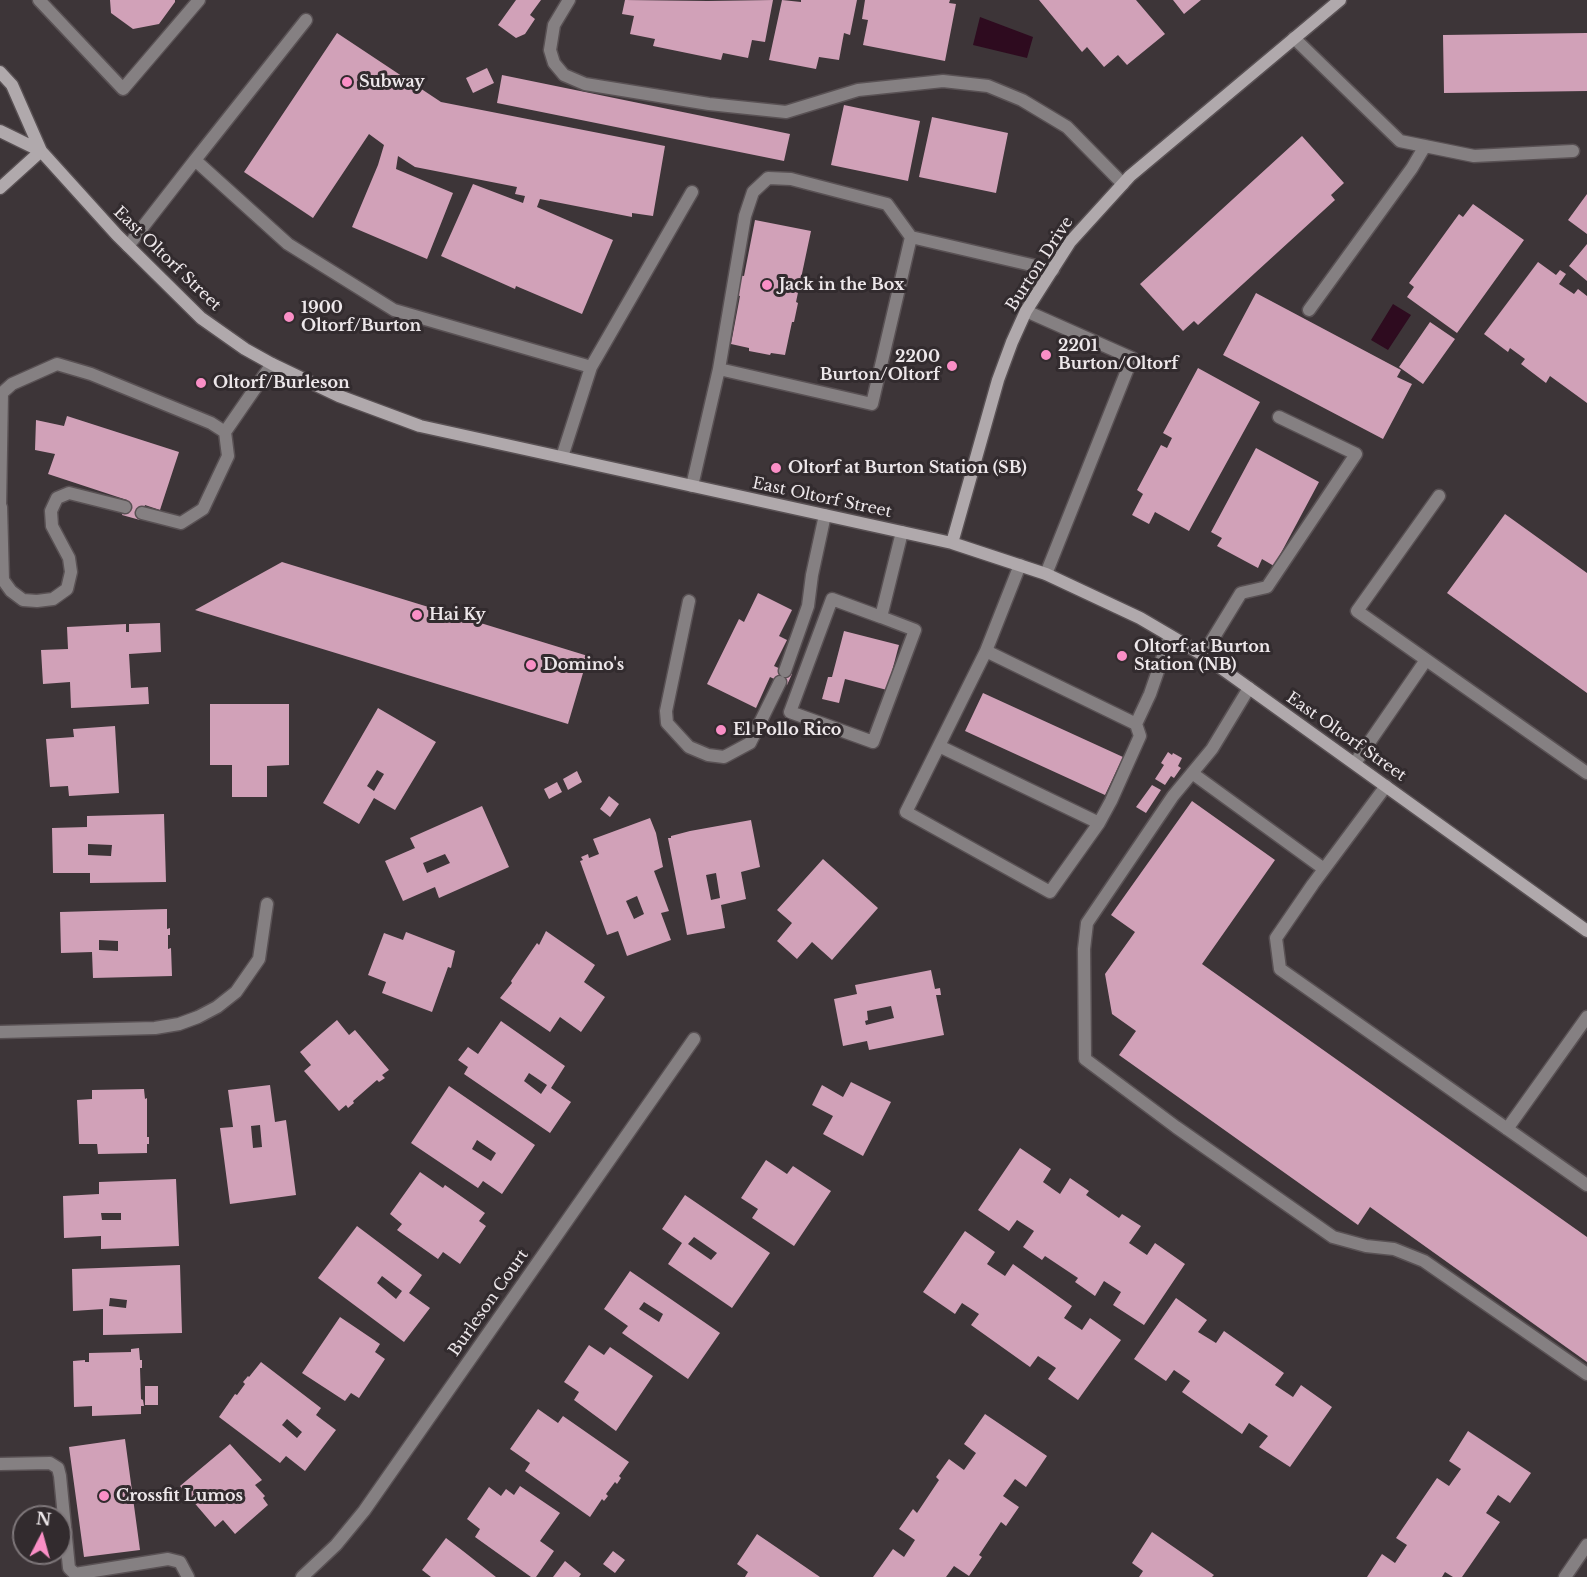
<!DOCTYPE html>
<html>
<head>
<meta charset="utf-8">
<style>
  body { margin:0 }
  #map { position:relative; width:1587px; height:1577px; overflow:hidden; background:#3d3538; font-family:"Libre Baskerville",serif }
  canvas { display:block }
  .north { position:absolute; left:12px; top:1505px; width:60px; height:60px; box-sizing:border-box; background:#322b2e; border:2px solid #7d7679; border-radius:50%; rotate:6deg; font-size:16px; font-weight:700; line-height:24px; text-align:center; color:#ede7ea }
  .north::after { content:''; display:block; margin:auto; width:21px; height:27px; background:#fa8fc6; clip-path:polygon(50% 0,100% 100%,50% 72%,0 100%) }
</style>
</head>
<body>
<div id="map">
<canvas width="1587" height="1577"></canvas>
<div class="north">N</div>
</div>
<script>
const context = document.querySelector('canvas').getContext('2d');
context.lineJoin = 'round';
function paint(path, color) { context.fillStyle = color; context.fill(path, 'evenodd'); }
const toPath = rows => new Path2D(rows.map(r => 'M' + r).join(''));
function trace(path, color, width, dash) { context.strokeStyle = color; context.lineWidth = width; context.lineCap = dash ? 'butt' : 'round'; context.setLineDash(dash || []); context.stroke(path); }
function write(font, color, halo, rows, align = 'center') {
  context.font = font + ' "Libre Baskerville",serif'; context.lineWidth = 6; context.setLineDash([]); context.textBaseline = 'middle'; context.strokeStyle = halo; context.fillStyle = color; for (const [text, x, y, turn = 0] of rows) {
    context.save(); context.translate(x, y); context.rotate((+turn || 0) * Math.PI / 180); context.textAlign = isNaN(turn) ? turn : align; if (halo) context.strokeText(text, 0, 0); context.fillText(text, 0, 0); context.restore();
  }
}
paint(toPath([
  [980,17,1033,37,1027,58,973,45],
  [1393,304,1411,315,1388,350,1371,340]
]), '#2e0b1f');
paint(toPath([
  [110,0,175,0,175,2,159,24,133,29,111,13],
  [516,0,541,0,530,15,535,19,525,34,516,38,498,25],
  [625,0,708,1,773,0,765,42,752,40,748,58,723,53,721,60,653,46,655,39,630,34,634,16,622,14],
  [782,0,801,2,801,0,857,0,850,35,844,33,839,60,819,57,816,69,769,60],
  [865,0,950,0,949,3,956,4,945,61,863,45,868,20,862,19],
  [1039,0,1136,0,1165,34,1127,65,1118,55,1104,67,1087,47,1082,52],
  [1173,0,1201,0,1184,14],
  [337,33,441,102,665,146,653,216,632,213,632,217,540,199,537,207,613,240,582,314,516,286,515,289,441,256,473,184,523,203,525,196,515,194,517,187,415,167,398,156,396,169,453,193,427,259,352,227,378,165,384,145,369,134,313,218,244,172],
  [1587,33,1587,91,1444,93,1443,35],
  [487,68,494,83,473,93,466,78],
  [502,75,790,134,784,161,497,103],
  [844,105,920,121,908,181,831,165],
  [932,117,1008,133,996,193,919,177],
  [1302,136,1344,183,1331,195,1335,200,1198,325,1194,321,1183,331,1140,284],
  [1587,194,1587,234,1568,220],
  [1473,204,1524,240,1457,333,1407,297,1414,287,1409,283,1459,214,1463,217],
  [755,220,811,231,796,302,798,303,794,322,792,322,785,355,771,353,770,355,749,351,749,348,731,344,740,296,732,294,736,275,744,276],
  [1587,244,1587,281,1569,266],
  [1538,262,1556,275,1560,270,1566,274,1559,284,1574,294,1578,289,1587,296,1587,403,1550,376,1546,383,1521,364,1525,359,1510,348,1508,352,1484,334],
  [1256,293,1401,370,1397,377,1412,384,1383,439,1223,355],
  [1430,322,1455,339,1423,384,1399,367],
  [1198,368,1260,402,1189,531,1155,512,1149,524,1132,515,1143,494,1137,490,1161,445,1167,448,1172,438,1163,433],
  [67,416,179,452,160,510,145,505,140,520,122,515,127,500,48,474,55,454,35,450,36,420,64,426],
  [1256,448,1319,482,1274,566,1262,559,1258,568,1217,546,1222,538,1211,532],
  [1505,514,1587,573,1587,693,1447,593],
  [282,562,588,656,568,724,195,610],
  [758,593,792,610,779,636,787,640,774,666,792,674,787,685,770,677,756,708,707,684,739,619,744,622],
  [160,623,161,652,129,654,131,688,148,687,149,704,71,708,70,682,43,684,41,650,68,649,67,627,126,624,126,632,129,632,129,624],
  [844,631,899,645,887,690,845,679,839,703,822,699,828,677,832,677],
  [983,693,1123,757,1105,795,965,731],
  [210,704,289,704,289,765,267,766,267,797,232,797,232,765,210,765],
  [378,708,436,742,395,810,374,798,359,824,323,803],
  [377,770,384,774,374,791,367,786],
  [115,726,119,793,69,796,68,786,50,787,46,739,74,737,73,729],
  [1168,752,1172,755,1173,753,1182,758,1178,766,1181,768,1174,778,1171,776,1165,785,1155,779,1164,765,1161,763],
  [577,771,582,782,568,790,563,779],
  [557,782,562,792,549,799,544,789],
  [1152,785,1161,790,1146,813,1136,807],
  [609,796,619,804,610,817,600,809],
  [1192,801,1275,860,1202,964,1587,1237,1587,1362,1370,1207,1358,1225,1119,1055,1136,1031,1112,1014,1105,974,1135,932,1111,915],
  [482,806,509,867,439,898,435,887,403,901,385,861,415,848,410,838],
  [445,854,450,863,427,873,423,863],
  [164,814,166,882,90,883,90,873,53,873,52,828,87,827,87,816],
  [88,844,112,845,111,856,88,855],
  [650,818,656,833,663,867,654,871,669,911,661,913,671,940,627,956,618,931,607,935,580,861,583,860,581,857,588,854,589,858,599,854,593,839],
  [637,896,644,914,634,919,626,901],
  [751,820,760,867,741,872,746,899,721,905,725,928,687,935,668,838,671,838,671,836,690,831],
  [716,873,720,898,711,900,706,875],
  [823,859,878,908,832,960,812,942,797,959,777,941,792,923,777,910],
  [167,909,167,929,170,928,170,935,168,935,168,949,171,948,172,976,93,978,92,952,61,953,60,912],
  [99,940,118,941,118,951,99,950],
  [546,931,595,965,584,982,605,997,581,1032,560,1017,550,1032,500,998,512,983,511,981,537,943,539,945],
  [406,932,455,951,451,968,448,967,432,1012,382,993,386,982,368,975,384,933,403,940],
  [931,970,935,989,940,988,941,995,936,995,944,1035,869,1050,867,1041,843,1046,834,999,857,994,855,985],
  [891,1006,894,1018,866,1025,865,1021,868,1020,867,1011],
  [337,1020,349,1035,355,1030,389,1070,382,1075,385,1078,379,1082,377,1080,353,1101,354,1103,348,1108,346,1105,339,1111,304,1071,311,1065,300,1052],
  [501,1021,565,1066,551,1088,571,1102,550,1133,464,1074,468,1067,458,1060,468,1047,478,1054],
  [529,1073,547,1085,541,1094,524,1081],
  [851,1082,891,1102,863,1156,823,1134,833,1116,812,1105,822,1085,843,1097],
  [270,1085,275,1122,286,1120,296,1195,230,1204,220,1128,233,1127,228,1090],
  [260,1125,262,1147,253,1148,251,1126],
  [449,1086,535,1145,502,1194,483,1181,478,1188,411,1143],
  [477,1140,496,1153,491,1161,472,1149],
  [144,1089,145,1099,147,1098,147,1137,149,1137,149,1144,147,1144,147,1153,98,1154,97,1144,79,1144,77,1100,92,1099,92,1090],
  [1020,1148,1051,1169,1043,1182,1060,1194,1070,1178,1089,1191,1086,1195,1119,1218,1122,1214,1141,1226,1129,1243,1147,1255,1155,1243,1185,1264,1144,1325,1113,1305,1121,1292,1104,1281,1095,1296,1075,1282,1078,1278,1045,1256,1042,1260,1023,1247,1034,1231,1017,1220,1009,1231,978,1210],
  [766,1160,787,1174,793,1166,831,1191,794,1246,752,1218,758,1209,741,1198],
  [420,1172,443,1188,445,1185,485,1213,479,1221,486,1226,460,1264,443,1252,438,1259,397,1230,402,1224,390,1214],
  [176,1179,179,1246,101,1249,101,1236,64,1238,63,1196,99,1194,99,1182],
  [101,1213,121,1213,121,1220,102,1220],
  [685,1195,770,1253,732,1308,668,1264,682,1243,662,1229],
  [694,1237,717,1253,711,1260,688,1244],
  [357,1226,422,1275,409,1293,430,1308,404,1342,318,1278],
  [382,1276,402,1291,396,1299,377,1283],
  [965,1231,995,1252,987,1264,1005,1276,1013,1264,1072,1306,1064,1318,1082,1330,1090,1318,1121,1340,1078,1400,1048,1379,1056,1368,1038,1356,1030,1367,971,1325,979,1314,962,1303,955,1314,923,1292],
  [180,1265,182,1333,103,1335,103,1309,73,1311,72,1269],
  [110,1298,127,1300,126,1308,109,1306],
  [630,1271,720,1333,688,1379,622,1333,628,1326,604,1309],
  [644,1302,663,1314,659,1322,639,1309],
  [1176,1298,1207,1320,1198,1332,1216,1343,1224,1331,1284,1373,1275,1385,1293,1397,1301,1385,1332,1407,1290,1467,1259,1447,1268,1436,1249,1423,1242,1434,1182,1392,1190,1381,1174,1370,1166,1381,1134,1359],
  [340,1317,380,1344,375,1352,385,1359,359,1398,351,1393,345,1401,302,1373],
  [589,1345,604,1355,610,1347,653,1376,616,1431,574,1400,579,1392,564,1382],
  [139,1348,140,1360,142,1360,142,1368,140,1368,141,1399,143,1400,144,1406,141,1406,141,1414,92,1416,92,1406,74,1407,73,1361,85,1360,85,1362,89,1362,89,1353,131,1352,131,1349],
  [261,1362,321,1408,316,1415,336,1430,305,1471,286,1456,280,1463,219,1417,235,1394,237,1395,245,1384,243,1382,248,1376,249,1377],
  [287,1419,302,1432,297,1438,282,1425],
  [145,1386,158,1386,158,1405,145,1405],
  [538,1409,558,1423,563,1416,629,1462,619,1476,621,1478,617,1484,615,1482,606,1494,608,1496,604,1501,602,1499,590,1517,525,1471,530,1463,510,1449],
  [985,1414,1047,1456,1026,1487,1015,1479,1003,1496,1019,1507,1006,1526,1001,1522,979,1555,982,1557,969,1576,954,1566,946,1577,873,1577,893,1549,904,1557,915,1540,899,1529,913,1509,917,1513,939,1480,936,1477,949,1459,964,1470,976,1453,964,1444],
  [1468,1431,1531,1473,1510,1503,1498,1495,1486,1513,1500,1522,1462,1577,1453,1577,1445,1572,1442,1577,1367,1577,1382,1554,1395,1563,1407,1545,1396,1538,1437,1478,1449,1486,1461,1469,1449,1461],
  [125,1439,140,1550,84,1557,69,1447],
  [230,1444,262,1480,255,1485,265,1496,263,1498,268,1505,235,1534,223,1520,215,1527,180,1486],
  [520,1486,560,1513,540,1541,554,1551,536,1577,531,1577,475,1537,480,1529,467,1519,489,1487,501,1496,506,1489,514,1495],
  [1152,1532,1214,1575,1212,1577,1139,1577,1143,1571,1132,1563],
  [757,1534,820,1577,745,1577,748,1572,737,1564],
  [446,1538,463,1551,496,1577,431,1577,422,1570],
  [613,1551,625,1560,615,1573,603,1564],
  [565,1561,581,1574,579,1577,553,1577]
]), '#d1a1b8');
const lane = toPath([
  [39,0,123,89,199,0],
  [569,0,554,25,550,50,554,63,564,75,585,84,709,104,786,112,858,90,943,81,988,86,1022,100,1067,127,1123,184],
  [306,20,195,160,288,244,394,310,591,367],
  [1294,38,1400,141,1474,156,1573,151],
  [128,246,195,160],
  [1309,310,1412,168,1425,146],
  [1026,311,1132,358,1046,574],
  [719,369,745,216,753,192,768,178,791,179,887,204,911,237],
  [562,457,591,367,692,192],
  [692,486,719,369,872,404,911,237,1053,270],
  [1439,496,1357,611,1587,773],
  [0,507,2,393,12,384,57,364,91,374,211,423,225,432,272,364],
  [1,507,3,580,11,591,23,600,37,601,53,599,67,589,71,572,69,558,52,526,51,511,57,498,69,493,125,507],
  [142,513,181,523,203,509,228,456,225,432],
  [1020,565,986,651,1136,724,1150,694,1170,636],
  [689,601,666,711,667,723,689,747,708,755,724,757,750,743,780,682],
  [881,617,915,630,873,742,790,712,832,599,881,617,902,532],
  [986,651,906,812,1050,892,1099,823],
  [1203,655,1241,593,1267,587,1356,454,1279,417],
  [785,671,808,606,812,575,825,515],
  [1249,688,1212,749,1173,796,1087,923,1084,949,1085,1059,1176,1127,1333,1237,1366,1246,1394,1249,1424,1261,1587,1374],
  [939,746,1099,823,1111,801,1140,736,1136,724],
  [1355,763,1426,660],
  [1192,773,1324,869],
  [1386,786,1313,884,1276,938,1280,969,1587,1185],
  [1507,1129,1587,1017],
  [0,1464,50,1463,58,1468,60,1476,69,1568,75,1574,168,1559,180,1562,188,1577]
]);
const street = toPath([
  [0,1032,155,1028,179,1024,198,1017,217,1007,236,992,259,959,267,904],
  [302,1577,336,1545,364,1511,694,1039],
  [1565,1577,1587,1545]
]);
const secondary = toPath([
  [0,72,12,85,41,151,117,235,201,318,245,349,272,364,339,396,420,426,952,543,1046,574,1140,618,1203,655,1587,931],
  [0,131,41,151],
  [0,188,41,151],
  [952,543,998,380,1012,342,1026,311,1070,242,1130,176,1340,0]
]);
trace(lane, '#595154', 15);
trace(street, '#595154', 15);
trace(secondary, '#595154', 15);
trace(lane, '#858082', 12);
trace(street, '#858082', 12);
trace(secondary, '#b0a9ac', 12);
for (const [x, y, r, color] of [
  [347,82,6,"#fa8fc6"],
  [767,285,6,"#fa8fc6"],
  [289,317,6,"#fa8fc6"],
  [1046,355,6,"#fa8fc6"],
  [952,366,6,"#fa8fc6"],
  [201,383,6,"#fa8fc6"],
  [776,468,6,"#fa8fc6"],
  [417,615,6,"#fa8fc6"],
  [1122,656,6,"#fa8fc6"],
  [531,665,6,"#fa8fc6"],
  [721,730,6,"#fa8fc6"],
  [104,1496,6,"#fa8fc6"]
]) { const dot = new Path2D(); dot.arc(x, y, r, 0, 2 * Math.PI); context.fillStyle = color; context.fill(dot); trace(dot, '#322b2e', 2); }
write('bold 16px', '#ede7ea', '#322b2e', [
  ["Subway",359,82],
  ["Jack in the Box",779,285],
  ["1900",301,308],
  ["Oltorf/Burton",301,326],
  ["2201",1058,346],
  ["Burton/Oltorf",1058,364],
  ["2200",940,357,"right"],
  ["Burton/Oltorf",940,375,"right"],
  ["Oltorf/Burleson",213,383],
  ["Oltorf at Burton Station (SB)",788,468],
  ["Hai Ky",429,615],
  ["Oltorf at Burton",1134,647],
  ["Station (NB)",1134,665],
  ["Domino's",543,665],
  ["El Pollo Rico",733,730],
  ["Crossfit Lumos",116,1496]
], 'left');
write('16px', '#ede7ea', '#322b2e', [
  ["East Oltorf Street",167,259,44],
  ["Burton Drive",1040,264,-57],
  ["East Oltorf Street",822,498,12],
  ["East Oltorf Street",1346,737,35],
  ["Burleson Court",489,1303,-55]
]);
</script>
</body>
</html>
